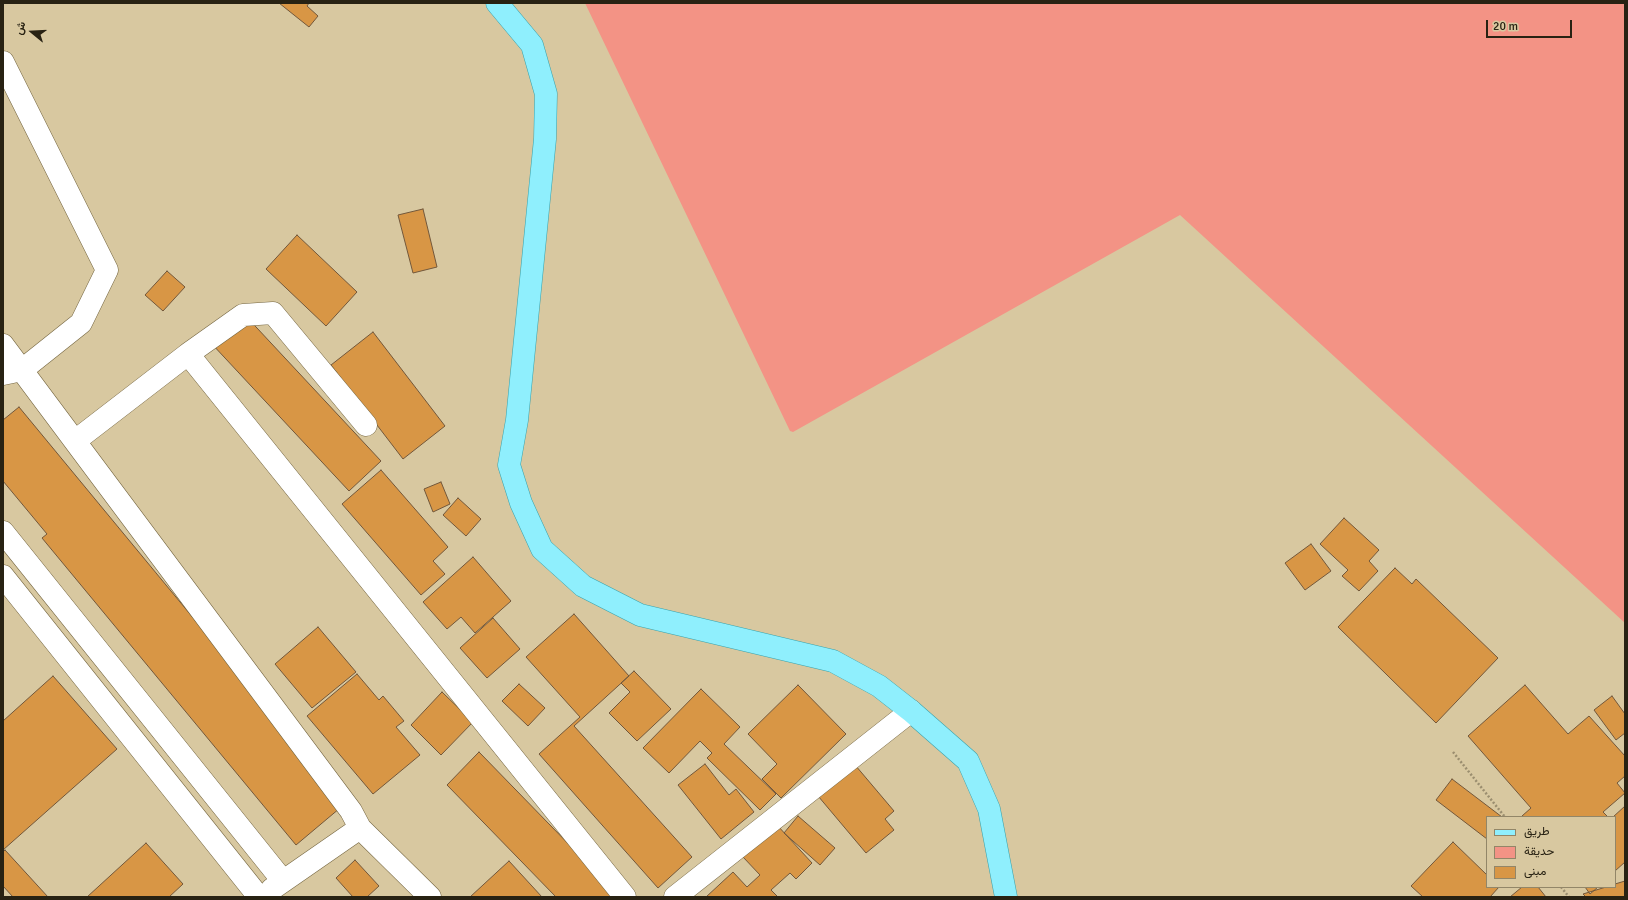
<!DOCTYPE html>
<html>
<head>
<meta charset="utf-8">
<style>
  body { margin:0 }
  #map { position:relative; width:1628px; height:900px; overflow:hidden; background:#d8c8a0; font-family:Signika,Vazirmatn,sans-serif }
  canvas { display:block }
  .frame { position:absolute; inset:0; border:4px solid #282213; pointer-events:none }
  .legend { position:absolute; left:1486px; top:816px; width:130px; height:72px; box-sizing:border-box; background:#d8c8a0; border:1px solid #928668; margin:0; padding:5px 7px; list-style:none; font-size:12px; color:#282213 }
  .legend li { display:flex; align-items:center; gap:8px; height:20px }
  .legend b { width:20px; border:1px solid #928668 }
  .north { position:absolute; left:12px; top:12px; width:40px; height:40px; -webkit-text-stroke:3px #d8c8a0; paint-order:stroke; rotate:288deg; font-size:11px; font-weight:700; line-height:16px; text-align:center; color:#282213 }
  .north::after { content:''; display:block; margin:auto; width:14px; height:18px; background:#282213; clip-path:polygon(50% 0,100% 100%,50% 72%,0 100%) }
  .scale { position:absolute; left:1486px; top:20px; width:86px; height:18px; box-sizing:border-box; border:2px solid #282213; border-top:0; padding-left:5px; font-size:12px; line-height:14px; white-space:nowrap; color:#282213; -webkit-text-stroke:3px #d8c8a0; paint-order:stroke }
</style>
</head>
<body>
<div id="map">
<canvas width="1628" height="900"></canvas>
<div class="frame"></div>
<ul class="legend">
<li><b style="height:5px;background:#8feffd"></b>طريق</li>
<li><b style="height:11px;background:#f39385"></b>حديقة</li>
<li><b style="height:11px;background:#d89645"></b>مبنى</li>
</ul>
<div class="north">ش</div>
<div class="scale">20 m</div>
</div>
<script>
const context = document.querySelector('canvas').getContext('2d');
context.lineJoin = 'round';
function paint(path, color) { context.fillStyle = color; context.fill(path, 'evenodd'); }
const toPath = rows => new Path2D(rows.map(r => 'M' + r).join(''));
function trace(path, color, width, dash) { context.strokeStyle = color; context.lineWidth = width; context.lineCap = dash ? 'butt' : 'round'; context.setLineDash(dash || []); context.stroke(path); }
paint(toPath([
  [585,3,1625,3,1625,623,1180,215,793,432,790,431]
]), '#f39385');
const building = toPath([
  [279,3,309,3,307,6,318,16,309,27,279,3],
  [423,209,437,267,413,273,398,215,423,209],
  [297,235,357,292,326,326,266,269,297,235],
  [167,271,185,287,163,311,145,295,167,271],
  [243,313,381,461,349,491,211,343,243,313],
  [373,332,445,426,403,459,331,365,373,332],
  [19,407,346,803,296,845,42,538,47,534,3,481,3,420,19,407],
  [381,470,448,547,433,561,445,574,421,595,342,504,381,470],
  [441,482,450,504,433,512,424,489,441,482],
  [458,498,481,519,466,536,443,515,458,498],
  [1344,518,1379,550,1369,561,1378,571,1359,591,1342,576,1348,570,1320,544,1344,518],
  [1311,544,1331,571,1305,590,1285,563,1311,544],
  [473,557,511,601,475,633,461,617,447,629,423,602,473,557],
  [1395,568,1412,584,1416,579,1498,658,1436,723,1338,627,1395,568],
  [574,614,629,676,574,726,692,857,658,888,539,754,580,717,526,657,574,614],
  [493,618,520,649,487,678,460,648,493,618],
  [318,627,356,672,312,708,275,664,318,627],
  [634,671,671,709,637,741,609,713,630,692,621,683,634,671],
  [357,674,379,700,383,696,404,721,396,727,420,755,373,794,307,716,357,674],
  [53,676,117,749,3,850,3,721,53,676],
  [519,684,545,708,528,726,502,701,519,684],
  [798,685,846,734,781,798,762,779,777,764,748,734,798,685],
  [1525,685,1568,734,1589,716,1625,756,1625,776,1617,783,1625,793,1603,812,1608,817,1523,817,1522,816,1531,808,1468,736,1525,685],
  [701,689,740,727,724,744,776,794,760,810,707,758,712,753,700,741,669,773,643,748,701,689],
  [442,692,473,722,441,755,411,725,442,692],
  [1612,696,1625,714,1625,733,1616,740,1594,710,1612,696],
  [479,752,620,897,556,897,447,785,479,752],
  [850,759,894,811,885,819,894,830,866,853,813,790,850,759],
  [705,764,729,795,736,789,754,812,721,839,678,785,705,764],
  [1452,779,1502,817,1487,817,1487,839,1436,800,1452,779],
  [1625,806,1625,862,1615,871,1615,817,1613,817,1625,806],
  [798,816,835,848,820,865,784,833,798,816],
  [777,825,812,863,796,879,790,873,771,890,778,897,706,897,733,872,747,887,760,875,743,857,777,825],
  [1453,842,1487,875,1487,887,1499,887,1490,897,1423,897,1411,886,1453,842],
  [146,843,183,884,169,897,87,897,146,843],
  [5,850,48,897,13,897,3,886,3,852,5,850],
  [355,860,379,886,367,897,353,897,336,878,355,860],
  [509,861,542,897,470,897,509,861],
  [1625,881,1625,897,1586,897,1583,894,1606,887,1615,887,1615,884,1625,881],
  [1522,887,1538,887,1546,897,1510,897,1522,887],
  [1585,887,1598,887,1590,894,1585,887]
]);
paint(building, '#d89645');
trace(building, '#72573a', 1);
const minor = toPath([
  [3,62,107,270,81,323,22,370,3,374],
  [3,345,351,811,360,828],
  [188,354,625,897],
  [75,441,188,354,243,315,273,313,366,425],
  [3,532,283,881],
  [3,576,259,897],
  [272,889,360,828,430,897],
  [675,897,911,711]
]);
const major = toPath([
  [497,3,532,45,546,94,545,139,517,420,509,465,521,503,542,549,583,586,640,615,833,661,879,686,911,711,968,761,989,809,1006,897]
]);
trace(minor, '#756641', 23);
trace(major, '#3ba1aa', 23);
trace(toPath([
  [1453,752,1505,817],
  [1561,887,1569,897]
]), '#9b8e6f', 2.5, [2, 2]);
trace(minor, '#fff', 22);
trace(major, '#8feffd', 22);
</script>
</body>
</html>
